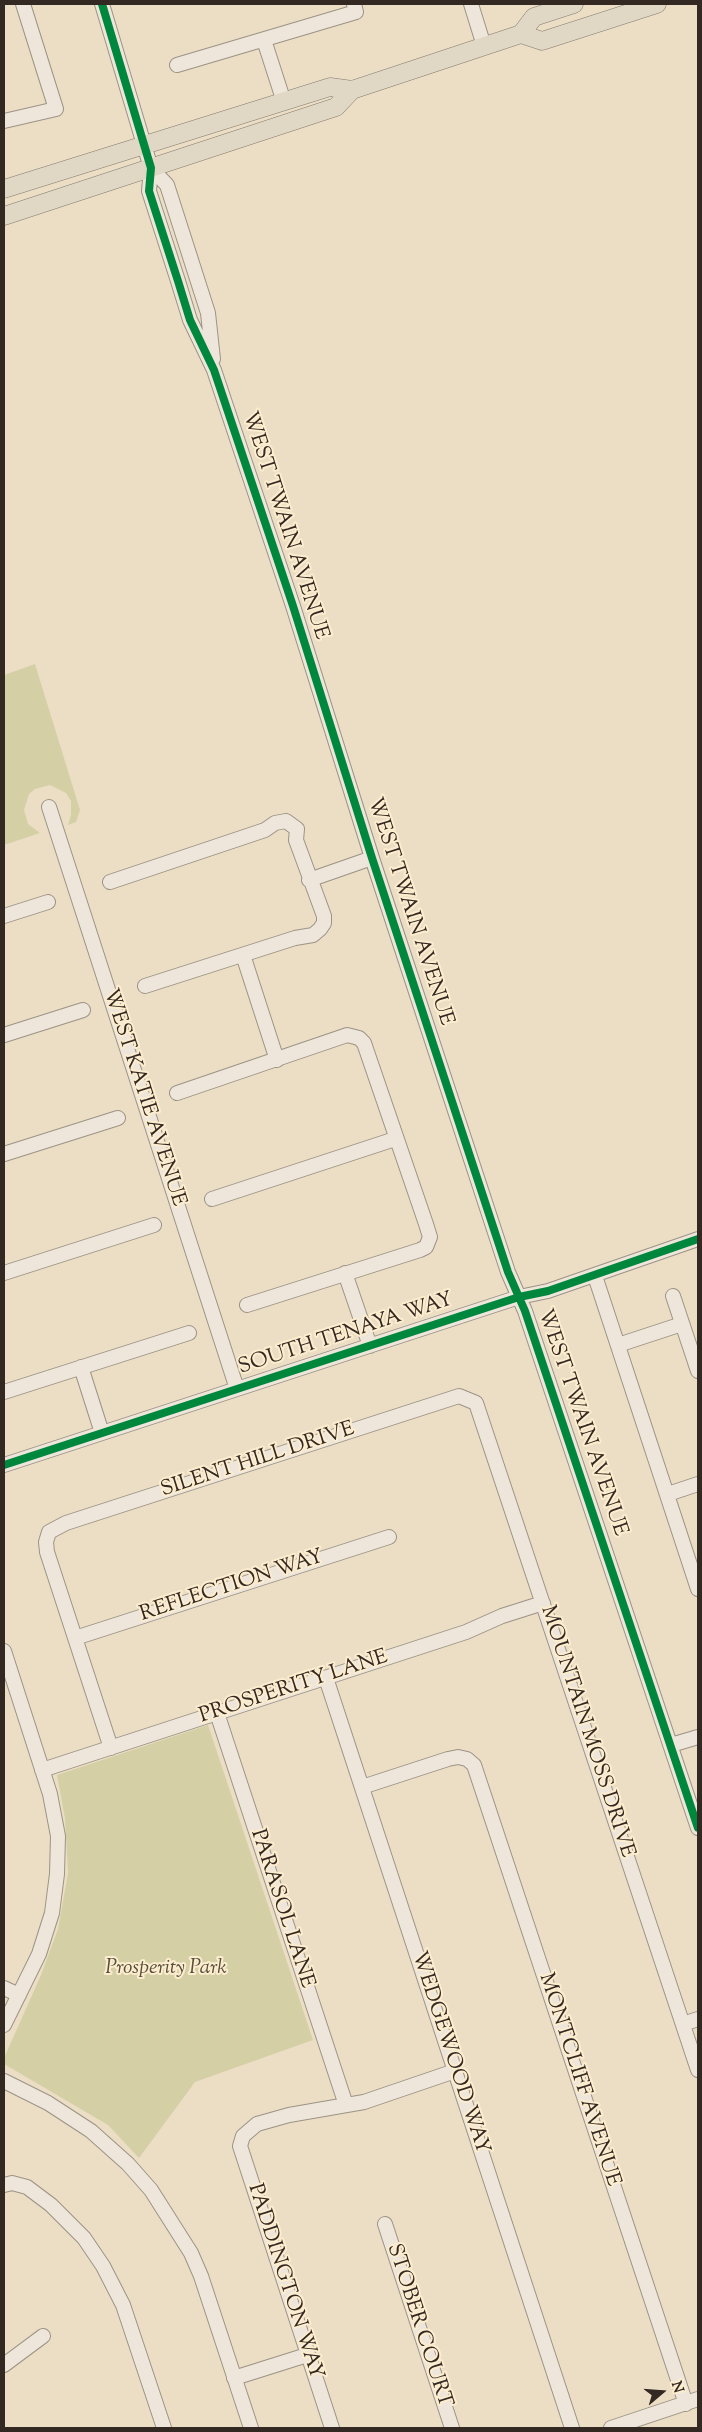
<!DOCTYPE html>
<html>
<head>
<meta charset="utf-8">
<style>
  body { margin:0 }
  #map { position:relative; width:702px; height:2432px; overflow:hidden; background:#ecdec5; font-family:"Sorts Mill Goudy",serif }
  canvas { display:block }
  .frame { position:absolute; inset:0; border:5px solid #332822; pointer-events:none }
  .north { position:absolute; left:637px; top:2367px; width:50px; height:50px; -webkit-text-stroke:4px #fdedcf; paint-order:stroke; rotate:72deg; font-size:14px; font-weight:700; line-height:20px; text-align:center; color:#332822 }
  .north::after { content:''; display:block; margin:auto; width:18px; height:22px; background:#332822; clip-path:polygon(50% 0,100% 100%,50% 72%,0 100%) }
</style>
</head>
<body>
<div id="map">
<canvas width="702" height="2432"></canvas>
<div class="frame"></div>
<div class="north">N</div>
</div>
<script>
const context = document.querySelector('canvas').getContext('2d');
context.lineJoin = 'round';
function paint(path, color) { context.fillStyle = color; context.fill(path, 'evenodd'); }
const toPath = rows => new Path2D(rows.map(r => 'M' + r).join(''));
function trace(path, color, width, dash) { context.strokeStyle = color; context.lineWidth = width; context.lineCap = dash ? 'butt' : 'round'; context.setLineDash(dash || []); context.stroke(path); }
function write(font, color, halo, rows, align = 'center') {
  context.font = font + ' "Sorts Mill Goudy",serif'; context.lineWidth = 4; context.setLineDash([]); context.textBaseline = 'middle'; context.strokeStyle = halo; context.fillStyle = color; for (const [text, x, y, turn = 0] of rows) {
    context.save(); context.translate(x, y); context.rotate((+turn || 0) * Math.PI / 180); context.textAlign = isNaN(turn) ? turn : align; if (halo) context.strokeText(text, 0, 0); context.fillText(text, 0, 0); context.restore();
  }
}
paint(toPath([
  [35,664,80,810,76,822,68,825,71,815,71,801,66,793,50,785,35,789,29,794,24,810,28,824,40,833,4,845,4,675],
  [208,1725,313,2040,195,2082,139,2158,108,2125,4,2064,4,2058,41,1975,58,1929,68,1873,65,1819,57,1775]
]), '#d5cfa5');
const minor = toPath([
  [102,4,151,168,149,191,178,281,190,320,214,370,293,606,372,858,508,1272,525,1311,698,1828],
  [471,4,484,46],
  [264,40,284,102],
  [177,65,356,12,354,4],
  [4,121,56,109,23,4],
  [151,168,167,185,208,313,213,359],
  [49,807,237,1389],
  [309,880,372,858],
  [110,882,265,830,275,823,286,821,297,829,296,840,324,916,324,923,320,929,313,935,295,938,145,986],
  [4,916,48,902],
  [243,955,277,1060],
  [4,1035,83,1010],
  [177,1093,347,1035,359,1038,364,1043,426,1224,430,1237,426,1247,420,1250,247,1305],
  [4,1154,118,1118],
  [212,1199,395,1139],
  [4,1273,154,1225],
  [345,1273,370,1346],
  [595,1276,698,1589],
  [673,1296,698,1371],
  [618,1345,682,1324],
  [81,1367,102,1433],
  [4,1392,189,1333],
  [4,1465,519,1297,548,1291,698,1239],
  [668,1494,698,1484],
  [75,1638,389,1537],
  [4,1651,50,1794,58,1836,57,1874,52,1913,39,1954,4,2025],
  [326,1678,572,2428],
  [217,1713,346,2105],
  [671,1745,698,1737],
  [111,1748,47,1552,46,1542,49,1532,66,1523,459,1396,476,1403,698,2070],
  [42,1770,466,1632,502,1616,543,1603],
  [362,1787,448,1759,458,1757,467,1759,474,1765,686,2404],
  [4,1988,19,1995],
  [683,2024,698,2019],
  [4,2081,48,2103,91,2131,128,2164,151,2190,191,2253,201,2276,251,2428],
  [4,2185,12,2183,27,2187,51,2205,84,2238,103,2266,123,2305,164,2428],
  [385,2224,452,2428],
  [4,2365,43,2336],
  [234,2378,307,2355],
  [332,2428,240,2146,243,2136,257,2124,289,2115,364,2102,455,2071],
  [611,2428,698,2399]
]);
const major = toPath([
  [521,34,534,17,574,4],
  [4,189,330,87,352,90,521,34,542,41,657,4],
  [4,216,336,107,352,90]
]);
trace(minor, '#9c9385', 16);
trace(major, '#837b6f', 19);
trace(minor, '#eee6da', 14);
trace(major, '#e1d7c5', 18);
trace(toPath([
  [102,4,151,168,149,191,178,281,190,320,214,370,293,606,372,858,508,1272,525,1311,698,1828],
  [4,1465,519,1297,548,1291,698,1239]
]), '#00873e', 8);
write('21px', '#332822', '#fdedcf', [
  ["WEST TWAIN AVENUE",284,526,72],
  ["WEST TWAIN AVENUE",409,912,72],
  ["WEST KATIE AVENUE",143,1098,72],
  ["SOUTH TENAYA WAY",346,1335,-18],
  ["WEST TWAIN AVENUE",581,1423,71],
  ["SILENT HILL DRIVE",258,1461,-18],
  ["REFLECTION WAY",232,1587,-18],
  ["PROSPERITY LANE",294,1688,-18],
  ["MOUNTAIN MOSS DRIVE",586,1732,72],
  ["PARASOL LANE",281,1909,72],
  ["WEDGEWOOD WAY",449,2053,72],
  ["MONTCLIFF AVENUE",578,2080,72],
  ["PADDINGTON WAY",284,2282,72],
  ["STOBER COURT",418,2326,72]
]);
write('italic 21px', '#574f3c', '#fdedcf', [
  ["Prosperity Park",166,1969]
]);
</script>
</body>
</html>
